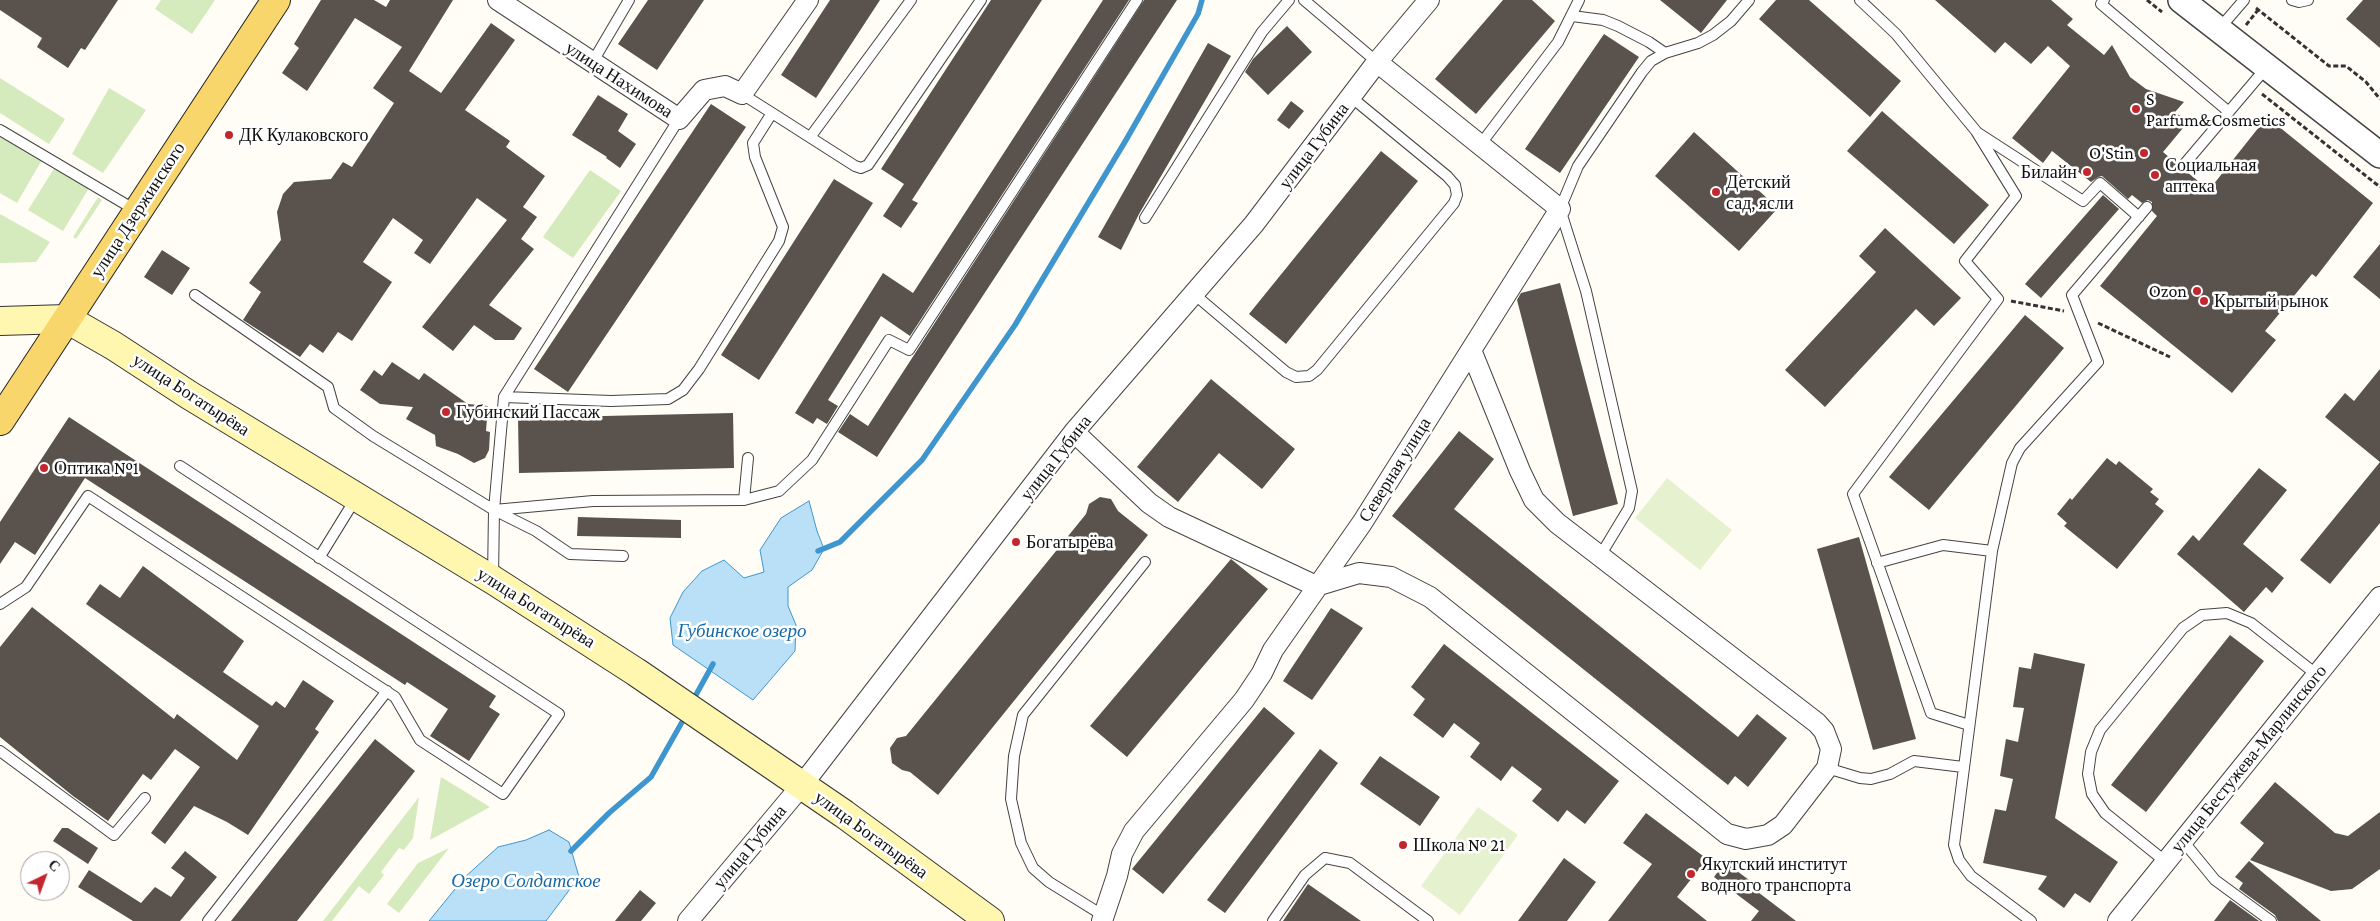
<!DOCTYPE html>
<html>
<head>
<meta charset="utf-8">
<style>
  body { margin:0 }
  #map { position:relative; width:2380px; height:921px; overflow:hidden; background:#fffdf5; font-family:"Crimson Pro",serif }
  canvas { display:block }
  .north { position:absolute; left:20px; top:851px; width:50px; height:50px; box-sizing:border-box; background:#fff; border:1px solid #a0a0a0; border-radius:50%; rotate:42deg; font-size:14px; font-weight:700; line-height:20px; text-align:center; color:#111 }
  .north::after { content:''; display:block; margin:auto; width:18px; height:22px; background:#c4262e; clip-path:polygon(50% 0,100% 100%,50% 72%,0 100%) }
</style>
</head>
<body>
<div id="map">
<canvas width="2380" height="921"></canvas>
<div class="north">С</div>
</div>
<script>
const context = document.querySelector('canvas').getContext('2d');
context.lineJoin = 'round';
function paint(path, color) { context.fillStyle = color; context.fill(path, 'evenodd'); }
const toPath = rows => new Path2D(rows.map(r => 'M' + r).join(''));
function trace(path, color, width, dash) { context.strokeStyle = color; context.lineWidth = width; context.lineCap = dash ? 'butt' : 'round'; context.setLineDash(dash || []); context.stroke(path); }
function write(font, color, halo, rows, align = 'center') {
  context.font = font + ' "Crimson Pro",serif'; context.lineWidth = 5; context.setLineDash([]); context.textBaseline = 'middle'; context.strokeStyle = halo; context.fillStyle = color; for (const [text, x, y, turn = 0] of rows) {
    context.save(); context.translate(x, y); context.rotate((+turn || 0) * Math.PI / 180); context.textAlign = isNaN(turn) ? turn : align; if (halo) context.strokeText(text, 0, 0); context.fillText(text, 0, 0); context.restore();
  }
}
paint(toPath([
  [161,0,215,0,192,34,155,9],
  [0,78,65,119,49,144,0,113],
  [109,88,146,110,103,173,72,154],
  [0,133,43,158,17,203,0,193],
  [55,167,89,188,63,231,28,210],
  [590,170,621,191,573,258,543,237],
  [98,197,102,200,76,239,73,237],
  [0,214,50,242,36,262,0,263],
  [441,777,490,807,430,840],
  [419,797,413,838,404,850,399,848,381,872,384,875,369,894,359,886,332,921,323,921],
  [449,848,399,913,387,904,418,863]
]), '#d5ebbd');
paint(toPath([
  [1667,478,1732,530,1700,570,1635,518],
  [1478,807,1518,835,1460,915,1421,886]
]), '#e6f2cf');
const water = toPath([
  [809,501,817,531,824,549,812,570,788,587,788,606,796,625,795,651,753,700,673,645,670,618,683,592,702,571,724,560,744,578,764,572,760,550,781,518,809,501],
  [549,830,569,842,579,877,546,921,429,921,464,878,498,847,526,840,549,830]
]);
paint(water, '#b9e0f7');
trace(water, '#3f96cf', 1);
trace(toPath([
  [818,551,840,542,922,460,1015,325,1126,140,1198,14,1202,0],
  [692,702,713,664],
  [571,851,609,813,651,777,686,715]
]), '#3f96cf', 5.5);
paint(toPath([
  [0,0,118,0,85,50,81,48,68,68,37,47,42,38,0,10],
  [321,0,374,0,386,7,390,0,453,0,409,71,441,93,491,23,515,40,465,110,510,141,506,147,545,176,523,207,537,217,521,239,534,249,489,305,522,328,514,340,495,340,474,325,453,351,422,327,507,220,477,198,430,264,414,253,423,240,393,218,363,262,392,282,352,341,338,332,323,353,310,344,300,357,243,320,261,292,249,283,281,240,277,212,283,194,294,182,331,179,343,162,352,167,394,103,373,88,402,47,355,18,307,91,282,73,299,48,294,44],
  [648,0,704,0,657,70,618,44],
  [830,0,880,0,816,98,781,75],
  [991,0,1042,0,912,200,918,203,901,228,883,216,904,184,881,169],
  [1103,0,1129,0,910,336,881,316,828,400,838,406,827,424,817,418,813,424,795,413,883,273,913,293],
  [1144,0,1177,0,877,457,838,432,850,414,868,426],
  [1503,0,1532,0,1555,21,1476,114,1435,79],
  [1660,0,1727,0,1701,33],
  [1776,0,1809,0,1901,81,1870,117,1759,19],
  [1935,0,2051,0,2073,19,2067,25,2104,55,2112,45,2130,77,2146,89,2184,102,2175,112,2188,122,2163,152,2176,163,2175,169,2178,173,2187,172,2209,190,2267,117,2373,203,2316,277,2312,274,2265,331,2276,340,2232,393,2100,286,2157,216,2152,211,2152,202,2148,200,2142,203,2132,195,2128,199,2102,176,2098,177,2091,182,2052,151,2043,163,2012,138,2070,66,2048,46,2031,64,2005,42,1995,53],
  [2363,0,2380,0,2380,48,2346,19],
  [1287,26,1312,52,1268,95,1245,72,1253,59],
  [1604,34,1639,57,1560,173,1525,149],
  [1208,43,1231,56,1139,214,1121,250,1098,237],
  [598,95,628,114,618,131,636,144,620,168,606,158,607,157,572,135],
  [1291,101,1304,111,1289,129,1277,120],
  [711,104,746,127,568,392,534,369],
  [1882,111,1989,205,1954,244,1847,151],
  [1694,132,1778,208,1739,251,1655,176],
  [1381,151,1418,181,1286,344,1249,314],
  [834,179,873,203,759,380,721,355],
  [2103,195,2119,209,2041,298,2025,284],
  [1885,228,1961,298,1934,326,1916,309,1825,407,1785,370,1876,272,1859,256],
  [2380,244,2380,299,2353,277],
  [162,250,190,268,172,295,144,277],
  [1560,283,1618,504,1573,516,1517,300,1521,293],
  [2025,315,2064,348,1929,510,1889,477],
  [392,362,419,380,424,373,468,404,488,406,486,431,490,432,489,450,485,458,474,463,458,454,436,446,435,435,406,419,413,407,380,404,360,390,374,370,382,376],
  [2380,369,2380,462,2325,417,2345,393,2354,401],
  [1211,379,1295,449,1262,489,1219,453,1178,502,1137,467],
  [733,413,734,468,519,473,518,418],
  [69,417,496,696,489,707,500,714,469,761,430,736,448,709,407,682,405,685,85,478,35,555,15,542,0,564,0,522],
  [1459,431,1494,459,1454,509,1738,737,1757,714,1787,738,1748,787,1735,776,1728,785,1392,516],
  [2107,458,2116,465,2119,461,2153,489,2150,492,2159,499,2155,504,2164,511,2117,569,2064,526,2067,523,2057,514,2070,498,2072,500],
  [2380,462,2380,523,2330,584,2300,560],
  [2259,468,2287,490,2243,544,2284,578,2272,593,2266,587,2244,612,2177,554,2193,535,2199,541],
  [1100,497,1111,499,1118,511,1148,535,938,795,910,772,902,770,892,763,890,748,897,738,906,736,1086,514,1089,504],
  [578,517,681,520,681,538,577,536],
  [1859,537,1916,739,1873,750,1817,549],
  [1231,559,1268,589,1127,757,1090,726],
  [143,566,244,641,223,672,272,706,276,701,285,708,303,680,334,701,315,729,319,732,248,835,227,822,194,806,165,844,151,833,200,767,175,749,151,780,143,774,108,821,73,796,0,737,0,647,32,607,174,719,177,714,237,760,259,726,86,604,100,584,120,598],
  [1331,608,1363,628,1312,700,1283,681],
  [2230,635,2264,661,2146,812,2111,785],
  [1444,644,1619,781,1585,824,1567,810,1558,822,1532,801,1542,789,1512,766,1501,781,1470,757,1480,743,1454,723,1443,738,1413,715,1425,699,1411,687],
  [2034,653,2085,664,2055,818,2118,862,2090,903,2075,893,2064,908,2038,889,2047,876,1983,863,1995,809,2006,811,2013,779,2000,776,2006,739,2018,742,2024,708,2013,707,2019,667,2031,669],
  [1264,707,1295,733,1163,894,1132,869],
  [375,739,415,771,297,921,231,921],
  [1320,749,1338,763,1225,913,1207,900],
  [1380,756,1440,797,1420,826,1360,784],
  [2275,782,2335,833,2348,836,2380,812,2380,869,2352,889,2331,891,2250,860,2264,843,2240,823],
  [1646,813,1707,859,1677,897,1707,921,1608,921,1652,864,1623,843],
  [62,828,68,828,98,848,88,864,53,841],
  [185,851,217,877,180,921,133,921,78,887,89,870,141,903,155,887,171,897,185,878,171,868],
  [1564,858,1596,882,1567,921,1518,921],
  [2249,861,2321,921,2278,921,2275,915,2239,889,2243,883,2235,877],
  [1725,862,1749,880,1746,883,1796,921,1751,921,1759,911,1714,877],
  [1308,884,1361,921,1283,921],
  [640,890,656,903,641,921,615,921],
  [2230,900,2259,921,2214,921]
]), '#5a524d');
const service = toPath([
  [1304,0,1377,62],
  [1860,0,1896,34,1976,131,2016,196,1965,261,1998,299,1853,494,1931,713,1969,725],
  [2104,0,2101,4,2229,112],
  [2292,0,2299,2,2308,0],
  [1572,16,1603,20,1618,26,1649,42,1665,53],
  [2219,29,2244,0],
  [592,63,629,0],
  [772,113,855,166,861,168,868,165,981,0],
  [0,130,137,211],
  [1978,133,2083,201,2100,183,2139,217],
  [811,136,911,0],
  [1480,145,1558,42,1579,0],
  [2182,167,2266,68],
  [1145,218,1262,32,1289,0],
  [1194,294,1286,372,1296,377,1309,376,1317,370,1454,203,1457,195,1455,185,1447,176,1351,97],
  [195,295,328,387,334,408,373,436,494,510],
  [504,397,679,119],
  [744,500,779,491,812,460,889,340,909,350,1137,0],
  [623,556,570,554,536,531,494,510,593,501,744,500,748,458],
  [1600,556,1629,508,1632,491,1586,291,1560,209,1578,166,1642,72,1651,61,1665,53,1698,43,1713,35,1731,21,1749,0],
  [319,558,356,498],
  [1877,563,1943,545,1992,551],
  [493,578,494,510,504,397,611,401,668,399,683,390,699,369,779,241,783,227,755,157,753,143,772,113,742,94],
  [0,604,26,587,88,496,395,697,420,740,503,794,559,714,180,466],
  [0,751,114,835,145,798],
  [1827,768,1860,778,1871,779,1890,774,1914,761,1963,767],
  [2183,841,2215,880,2271,921],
  [2166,862,2105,813,2092,794,2088,774,2091,752,2100,730,2183,628,2202,615,2227,613,2251,623,2316,674],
  [1104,916,1049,882,1033,868,1021,843,1011,799,1014,756,1023,715,1145,562],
  [208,921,387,691],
  [1273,921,1305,875,1325,858,1350,863,1428,921],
  [2031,921,1971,876,1959,860,1954,845,1992,551,2012,463,2020,448,2098,362,2072,295,2147,207]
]);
const minor = toPath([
  [498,0,679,119,704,90,725,86,742,94,808,0],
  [1074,432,1149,503,1169,517,1316,586,1359,573,1391,577,1430,597,1727,834,1746,839,1768,835,1783,825,1827,768,1831,749,1824,731,1817,723,1557,523,1534,500,1520,471,1471,350],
  [688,921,802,785,1074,432,1254,224,1377,62,1429,0],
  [1102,921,1117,876,1122,854,1134,831,1244,700,1262,673,1273,650,1362,523,1560,209,1377,62],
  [2118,921,2380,597]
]);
const tertiary = toPath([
  [2181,0,2380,155]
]);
const secondary = toPath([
  [0,321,67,319,114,346,189,395,493,580,636,672,844,814,990,921]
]);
const primary = toPath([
  [0,421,276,0]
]);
trace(service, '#444', 12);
trace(minor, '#444', 22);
trace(tertiary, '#444', 28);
trace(secondary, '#333', 30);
trace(primary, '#222', 30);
trace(toPath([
  [2147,0,2162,12],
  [2256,8,2329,66,2346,66,2366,82,2380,99],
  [2246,25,2258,10],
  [2262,94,2380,187],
  [2011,301,2064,311],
  [2098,323,2170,357]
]), '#333', 3, [5, 2.5]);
trace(service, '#fff', 10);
trace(minor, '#fff', 20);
trace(tertiary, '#fff', 25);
trace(secondary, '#fff6b0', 28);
trace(primary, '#f9d66b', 28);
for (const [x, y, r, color] of [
  [2136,109,5,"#c4262e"],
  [229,135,5,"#c4262e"],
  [2144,153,5,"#c4262e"],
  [2087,172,5,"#c4262e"],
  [2155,175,5,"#c4262e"],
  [1716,192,5,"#c4262e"],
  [2197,291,5,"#c4262e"],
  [2204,301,5,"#c4262e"],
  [446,412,5,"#c4262e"],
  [44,468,5,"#c4262e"],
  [1016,542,5,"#c4262e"],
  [1403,845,5,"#c4262e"],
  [1691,874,5,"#c4262e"]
]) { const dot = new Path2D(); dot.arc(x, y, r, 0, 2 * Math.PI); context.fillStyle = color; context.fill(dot); trace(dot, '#fff', 2); }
write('18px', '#111', '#fff', [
  ["улица Нахимова",619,80,33],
  ["улица Губина",1314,146,-53],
  ["улица Дзержинского",138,210,-57],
  ["улица Богатырёва",191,395,33],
  ["улица Губина",1056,458,-52],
  ["Северная улица",1395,470,-58],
  ["улица Богатырёва",536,608,32],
  ["улица Бестужева-Марлинского",2249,759,-51],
  ["улица Богатырёва",871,835,36],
  ["улица Губина",750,847,-50]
]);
write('18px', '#111', '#fff', [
  ["S",2146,99],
  ["Parfum&Cosmetics",2146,120],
  ["ДК Кулаковского",239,135],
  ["O'Stin",2134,153,"right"],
  ["Социальная",2165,165],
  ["аптека",2165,186],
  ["Билайн",2077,172,"right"],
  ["Детский",1726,182],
  ["сад, ясли",1726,203],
  ["Ozon",2187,291,"right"],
  ["Крытый рынок",2214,301],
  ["Губинский Пассаж",456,412],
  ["Оптика №1",54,468],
  ["Богатырёва",1026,542],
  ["Школа № 21",1413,845],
  ["Якутский институт",1701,864],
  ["водного транспорта",1701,885]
], 'left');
write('italic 19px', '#1768a6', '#fff', [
  ["Губинское озеро",742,631],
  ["Озеро Солдатское",526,881]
]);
</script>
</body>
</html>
